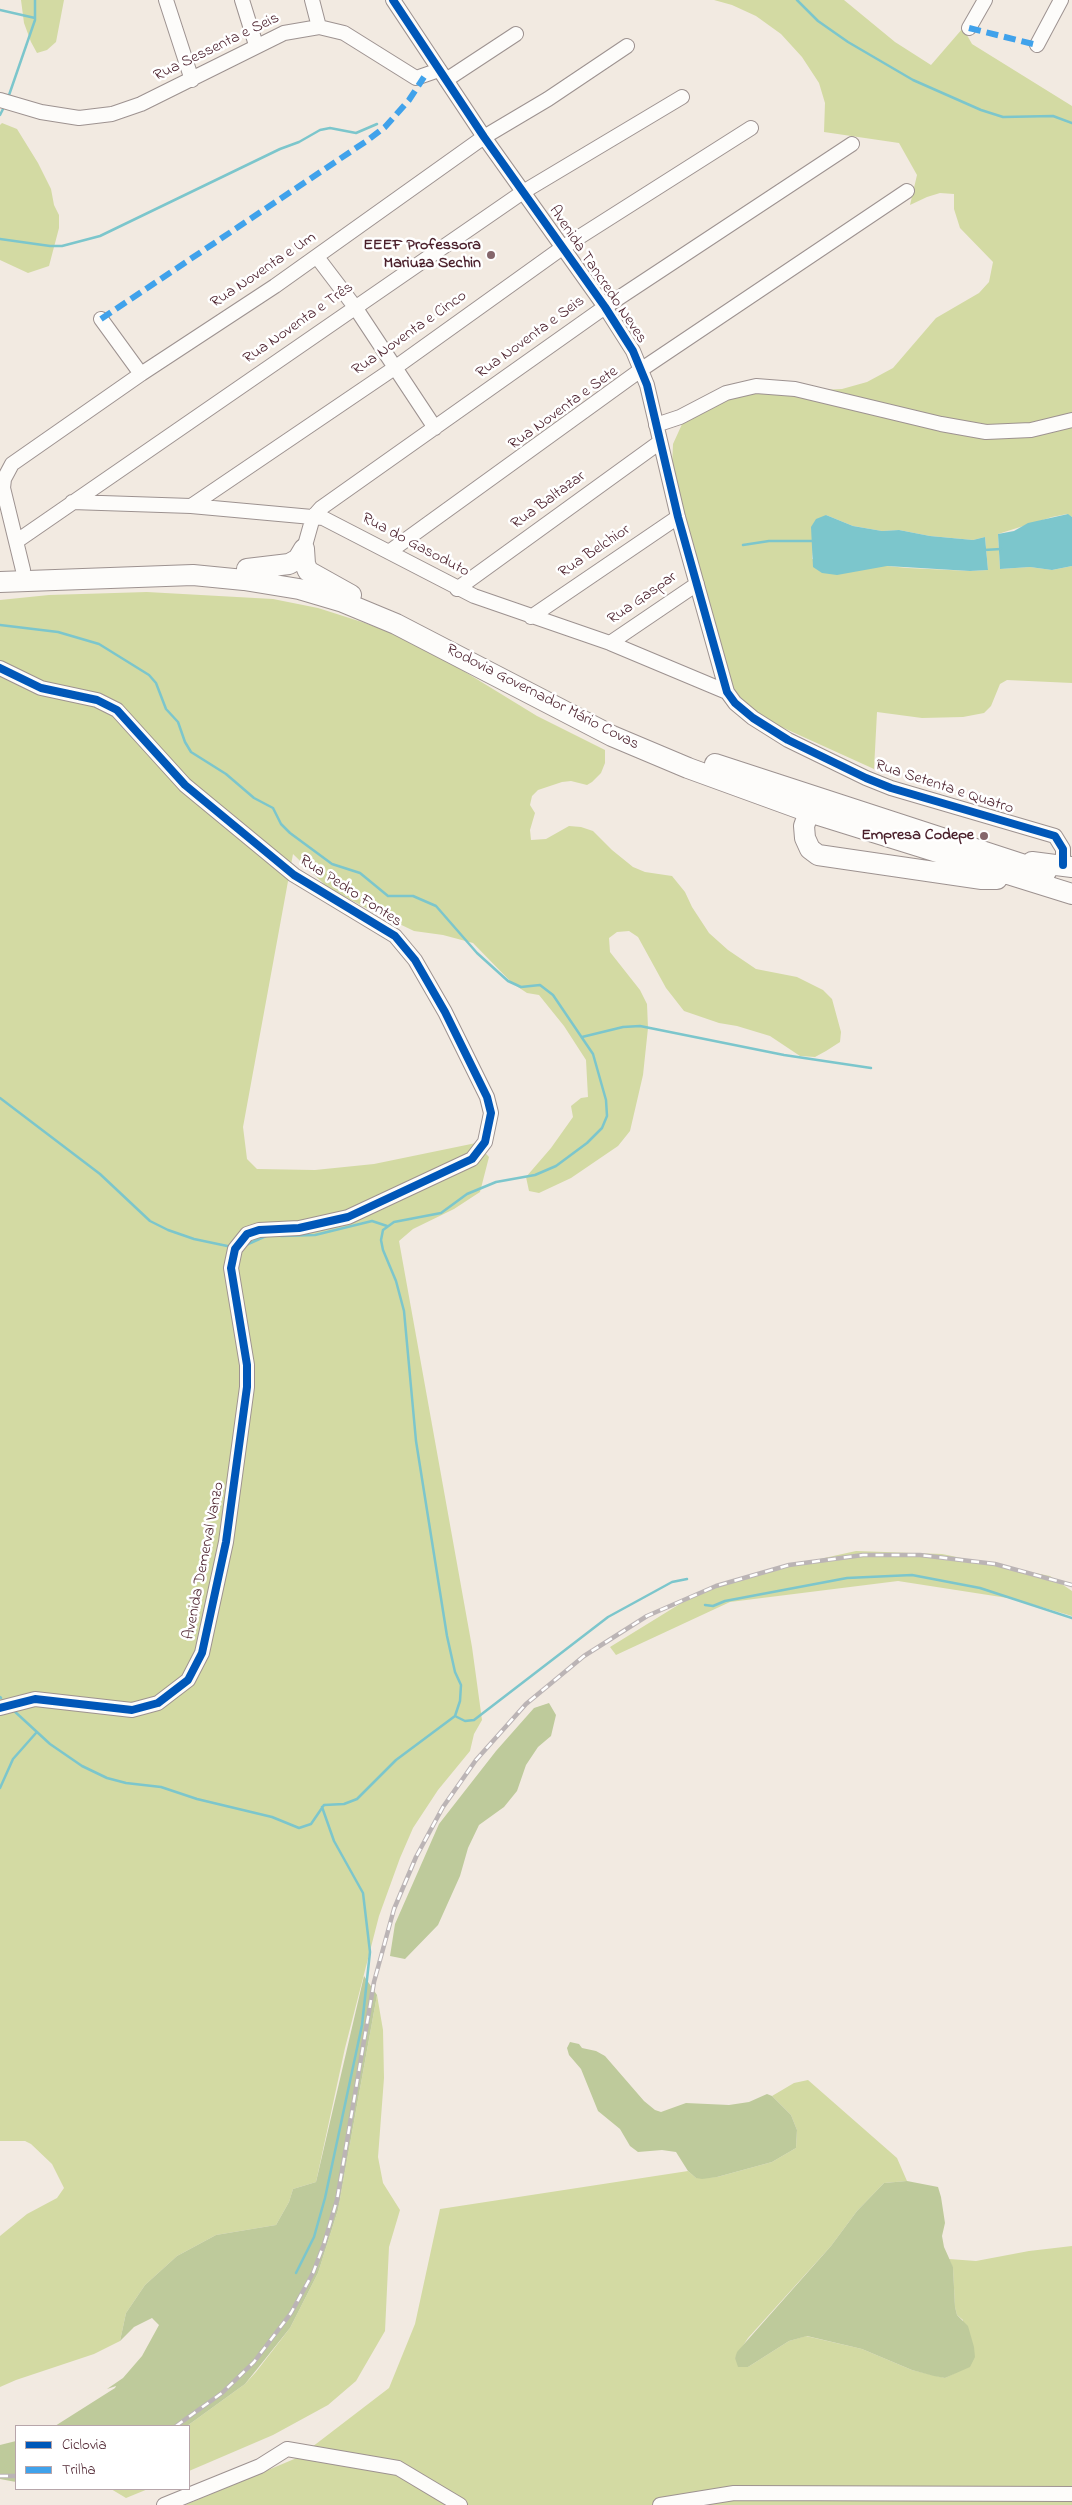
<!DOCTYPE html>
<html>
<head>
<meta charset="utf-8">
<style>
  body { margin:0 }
  #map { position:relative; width:1072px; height:2505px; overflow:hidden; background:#f2eae1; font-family:"Indie Flower",sans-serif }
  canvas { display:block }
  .legend { position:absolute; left:15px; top:2425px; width:175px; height:65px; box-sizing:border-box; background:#fff; border:1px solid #b7a5aa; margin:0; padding:6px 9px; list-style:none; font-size:15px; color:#4a1f2b }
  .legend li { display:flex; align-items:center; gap:10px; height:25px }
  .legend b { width:25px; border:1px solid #b7a5aa }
</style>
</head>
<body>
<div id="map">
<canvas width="1072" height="2505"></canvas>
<ul class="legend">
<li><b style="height:6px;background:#0057b8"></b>Ciclovia</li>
<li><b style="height:6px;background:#40a2eb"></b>Trilha</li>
</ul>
</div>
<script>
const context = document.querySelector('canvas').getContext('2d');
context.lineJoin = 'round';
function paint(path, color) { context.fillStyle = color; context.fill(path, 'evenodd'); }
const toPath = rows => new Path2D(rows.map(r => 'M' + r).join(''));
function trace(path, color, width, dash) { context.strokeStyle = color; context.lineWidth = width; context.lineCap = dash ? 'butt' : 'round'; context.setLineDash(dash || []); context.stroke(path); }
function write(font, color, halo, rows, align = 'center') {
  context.font = font + ' "Indie Flower",sans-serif'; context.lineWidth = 5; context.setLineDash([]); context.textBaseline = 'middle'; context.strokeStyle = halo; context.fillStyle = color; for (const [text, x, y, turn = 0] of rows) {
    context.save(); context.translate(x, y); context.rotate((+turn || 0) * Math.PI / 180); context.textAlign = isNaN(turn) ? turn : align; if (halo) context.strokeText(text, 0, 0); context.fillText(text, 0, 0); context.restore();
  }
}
paint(toPath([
  [21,0,64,0,56,42,47,50,37,53,31,42,24,23],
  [714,0,844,0,895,42,931,65,963,28,972,44,1072,106,1072,517,1067,514,1052,517,998,534,1000,569,1030,567,1052,570,1072,566,1072,683,1007,680,1000,684,991,706,984,713,963,717,922,718,877,712,874,769,766,720,750,710,733,688,724,666,672,466,673,444,683,422,712,404,743,394,842,389,867,382,893,368,936,318,979,293,989,282,993,262,960,228,954,209,954,194,940,193,927,197,910,205,917,175,899,143,824,132,825,103,819,83,802,57,781,34,756,16,732,5],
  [826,515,853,526,882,531,899,530,930,536,973,540,985,537,988,570,970,571,908,568,812,559,813,549],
  [2,123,17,129,38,163,51,189,54,205,59,215,59,228,49,266,28,273,0,260,0,125],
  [147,592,273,599,318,608,362,622,392,633,457,667,537,716,605,750,605,763,601,773,592,782,587,785,571,781,562,782,538,790,532,796,530,805,535,813,530,830,531,840,546,839,569,826,581,827,593,831,612,850,633,867,645,872,672,876,685,892,692,907,709,933,728,950,756,969,797,977,823,990,832,999,841,1032,840,1042,826,1051,815,1057,800,1056,770,1036,737,1026,719,1023,684,1011,666,988,638,937,629,931,617,932,609,938,610,952,640,990,647,1004,648,1028,643,1075,630,1131,618,1146,571,1178,539,1193,529,1191,526,1177,551,1148,573,1117,571,1106,581,1098,588,1097,586,1060,564,1026,539,995,527,993,512,983,473,943,443,935,414,931,364,907,327,887,293,854,243,1127,247,1159,257,1169,315,1170,374,1164,476,1143,489,1157,480,1192,454,1209,413,1229,399,1241,472,1647,482,1720,474,1734,470,1751,438,1790,413,1828,400,1858,379,1916,345,2048,316,2182,293,2189,289,2202,276,2225,216,2235,177,2256,145,2285,126,2313,120,2341,94,2354,16,2380,0,2387,0,2236,27,2214,57,2198,64,2188,52,2164,31,2144,25,2141,0,2141,0,600,49,595],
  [856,1551,942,1554,1050,1576,1072,1591,1072,1616,1014,1599,898,1581,730,1602,616,1655,610,1647,696,1594,779,1568],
  [377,1995,383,2030,384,2078,378,2157,383,2183,400,2210,389,2247,385,2331,356,2381,328,2405,273,2435,189,2471,189,2426,187,2426,245,2384,256,2372,290,2328,318,2273,338,2210],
  [808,2080,897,2158,907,2181,884,2183,857,2211,831,2246,748,2338,735,2358,748,2367,789,2341,806,2336,862,2349,912,2370,945,2378,955,2373,963,2320,957,2315,955,2307,953,2268,949,2259,976,2261,1029,2251,1072,2246,1072,2505,185,2505,299,2457,389,2388,415,2324,440,2209,688,2171,696,2178,717,2177,772,2162,796,2148,797,2130,791,2115,772,2096,794,2083],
  [111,2489,148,2489,126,2498]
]), '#d3daa3');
paint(toPath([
  [549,1703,556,1715,551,1736,538,1747,526,1765,517,1791,504,1807,479,1825,468,1848,460,1876,438,1925,405,1959,390,1956,395,1924,439,1824,496,1751,534,1708],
  [364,1976,377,1995,338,2210,318,2273,290,2328,245,2384,187,2426,55,2426,115,2388,116,2386,107,2389,123,2378,142,2356,159,2325,152,2318,134,2327,120,2341,126,2313,145,2285,177,2256,216,2235,276,2225,289,2202,293,2189,316,2182],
  [570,2042,579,2044,582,2048,596,2051,605,2056,644,2101,655,2110,661,2112,686,2103,729,2105,749,2102,767,2094,772,2096,791,2115,797,2130,796,2148,772,2162,717,2177,702,2179,696,2178,688,2171,676,2152,662,2150,638,2152,630,2146,620,2129,598,2111,581,2069,569,2055,567,2048],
  [907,2181,938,2187,941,2197,945,2223,942,2236,944,2247,953,2267,955,2307,957,2315,968,2326,974,2347,975,2357,970,2367,945,2378,934,2376,912,2370,862,2349,807,2336,789,2341,748,2367,738,2367,735,2358,737,2352,831,2246,857,2211,884,2183],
  [16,2441,16,2482,0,2479,0,2445]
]), '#beca9b');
paint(toPath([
  [1068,514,1072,517,1072,566,1052,570,1030,567,1000,569,998,534,1014,531,1028,523],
  [826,515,853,526,882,531,899,530,930,536,973,540,985,537,988,570,970,571,887,566,837,575,822,573,813,567,811,527,816,519]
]), '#7cc6cc');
trace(toPath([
  [797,0,818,21,848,42,913,80,981,110,1003,117,1053,116,1072,123],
  [0,10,35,18],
  [8,98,35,20,35,0],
  [0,115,5,105],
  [0,239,50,246,62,246,100,236,280,149,299,142,320,130,330,128,356,133,377,124],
  [743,545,769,541,814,541],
  [984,550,1001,549],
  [0,625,58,632,99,644,149,675,156,683,166,709,178,722,185,742,191,752,226,774,254,798,273,808,281,824,290,833,332,864,360,873,388,896,413,896,436,906,477,953,508,981,521,987,540,985,553,995,593,1054,606,1100,607,1116,602,1128,587,1143,556,1166,535,1175,496,1182,467,1194,441,1213,394,1222,383,1230,381,1240,383,1250,396,1281,404,1311,416,1441,447,1636,455,1672,461,1685,460,1701,455,1716,396,1760,357,1799,344,1804,324,1805,311,1824,299,1828,272,1817,197,1799,161,1787,126,1783,107,1778,82,1766,50,1744,12,1709],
  [582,1037,623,1027,640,1026,784,1055,871,1068],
  [0,1098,100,1174,150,1221,168,1230,194,1239,232,1247],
  [281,1236,315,1235,372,1221,387,1226],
  [246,1245,266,1236],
  [705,1605,713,1606,725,1601,847,1578,912,1575,980,1588,1072,1618],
  [0,1697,1,1698],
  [455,1716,465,1721,474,1720,608,1617,672,1582,687,1579],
  [0,1788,13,1759,36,1733],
  [296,2273,314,2237,325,2198,362,2025,370,1952,363,1893,334,1841,322,1807]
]), '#7cc6cc', 2.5);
const minor = toPath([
  [166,0,192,80],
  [242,0,256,45],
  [312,0,319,27],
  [393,0,484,137,605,307,633,351,647,385,678,517,727,692,735,703,753,718,788,740,866,778,891,788,1055,836,1063,849,1063,865],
  [969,28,985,0],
  [1037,45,1061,0],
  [446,80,516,34],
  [0,100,41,112,79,118,112,114,141,104,284,33,319,27,344,33,416,78,439,70],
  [317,257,355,307,435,428],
  [101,319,141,374],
  [656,425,680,417,726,393,756,386,795,389,941,424,986,432,1031,430,1072,420],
  [72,502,191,506,323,518,474,596,610,643,727,692],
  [191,506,396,367,562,248,751,128],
  [17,541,523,192,682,97],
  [304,549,313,517,321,508,605,307,852,144],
  [389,552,642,369,907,191],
  [23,570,3,488,4,479,12,464,141,374,275,286,484,137,548,99,627,46],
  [457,589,660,442],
  [531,617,678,517],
  [610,643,697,584],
  [0,668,41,688,97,700,117,710,185,785,294,875,395,936,415,960,445,1012,487,1097,491,1113,485,1142,472,1159,348,1217,299,1228,259,1230,247,1234,235,1249,231,1268,247,1365,247,1387,226,1542,202,1653,188,1680,158,1703,132,1710,35,1699,0,1708],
  [164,2505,260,2466,287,2449,398,2468,460,2505],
  [660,2505,734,2493,1072,2494]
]);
const highway = toPath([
  [304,549,305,564,308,571,351,595],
  [247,569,289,564,298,559,304,549],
  [0,582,193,575,244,580,299,589,343,602,396,624,612,736,688,768,809,812,1072,894],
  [715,764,1046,872],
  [820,804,809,812,804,826,805,838,810,849,818,855,982,879,997,879],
  [1032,862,1072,867]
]);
trace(minor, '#9d9290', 16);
trace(highway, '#9d9290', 22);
trace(minor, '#fdfcfa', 14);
trace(highway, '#fdfcfa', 20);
const rail = toPath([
  [176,2426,222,2393,254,2362,291,2313,313,2273,324,2244,337,2200,374,1982,394,1909,416,1857,443,1807,476,1760,526,1704,584,1656,647,1616,716,1586,789,1565,863,1555,920,1555,995,1564,1072,1585],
  [0,2476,16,2476]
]);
trace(rail, '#bbb4b5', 4.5);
trace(rail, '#fff', 2.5, [8]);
trace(toPath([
  [969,28,1037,45],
  [101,319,368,140,385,127,409,100,424,77]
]), '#40a2eb', 6, [12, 6]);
trace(toPath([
  [393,0,484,137,605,307,633,351,647,385,678,517,727,692,735,703,753,718,788,740,866,778,891,788,1055,836,1063,849,1063,865],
  [0,668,41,688,97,700,117,710,185,785,294,875,395,936,415,960,445,1012,487,1097,491,1113,485,1142,472,1159,348,1217,299,1228,259,1230,247,1234,235,1249,231,1268,247,1365,247,1387,226,1542,202,1653,188,1680,158,1703,132,1710,35,1699,0,1708]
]), '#0057b8', 8);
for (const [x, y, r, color] of [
  [491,255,5,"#85666b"],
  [984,836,5,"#85666b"]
]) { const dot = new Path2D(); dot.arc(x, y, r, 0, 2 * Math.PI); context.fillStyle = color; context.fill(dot); trace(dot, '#fff', 2); }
write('16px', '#4a1f2b', '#fff', [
  ["Rua Sessenta e Seis",217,48,-26],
  ["Rua Noventa e Um",264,271,-34],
  ["Avenida Tancredo Neves",597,275,56],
  ["Rua Noventa e Três",299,324,-35],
  ["Rua Noventa e Cinco",410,334,-35],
  ["Rua Noventa e Seis",531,338,-36],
  ["Rua Noventa e Sete",564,409,-36],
  ["Rua Baltazar",549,501,-36],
  ["Rua do Gasoduto",415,546,28],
  ["Rua Belchior",595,552,-34],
  ["Rua Gaspar",643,599,-35],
  ["Rodovia Governador Mário Covas",542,698,27],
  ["Rua Setenta e Quatro",944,788,18],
  ["Rua Pedro Fontes",350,892,33],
  ["Avenida Demerval Vanzo",205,1561,-79]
]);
write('bold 16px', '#4a1f2b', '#fff', [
  ["EEEF Professora",481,246],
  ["Mariuza Sechin",481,264],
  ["Empresa Codepe",974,836]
], 'right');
</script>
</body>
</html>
